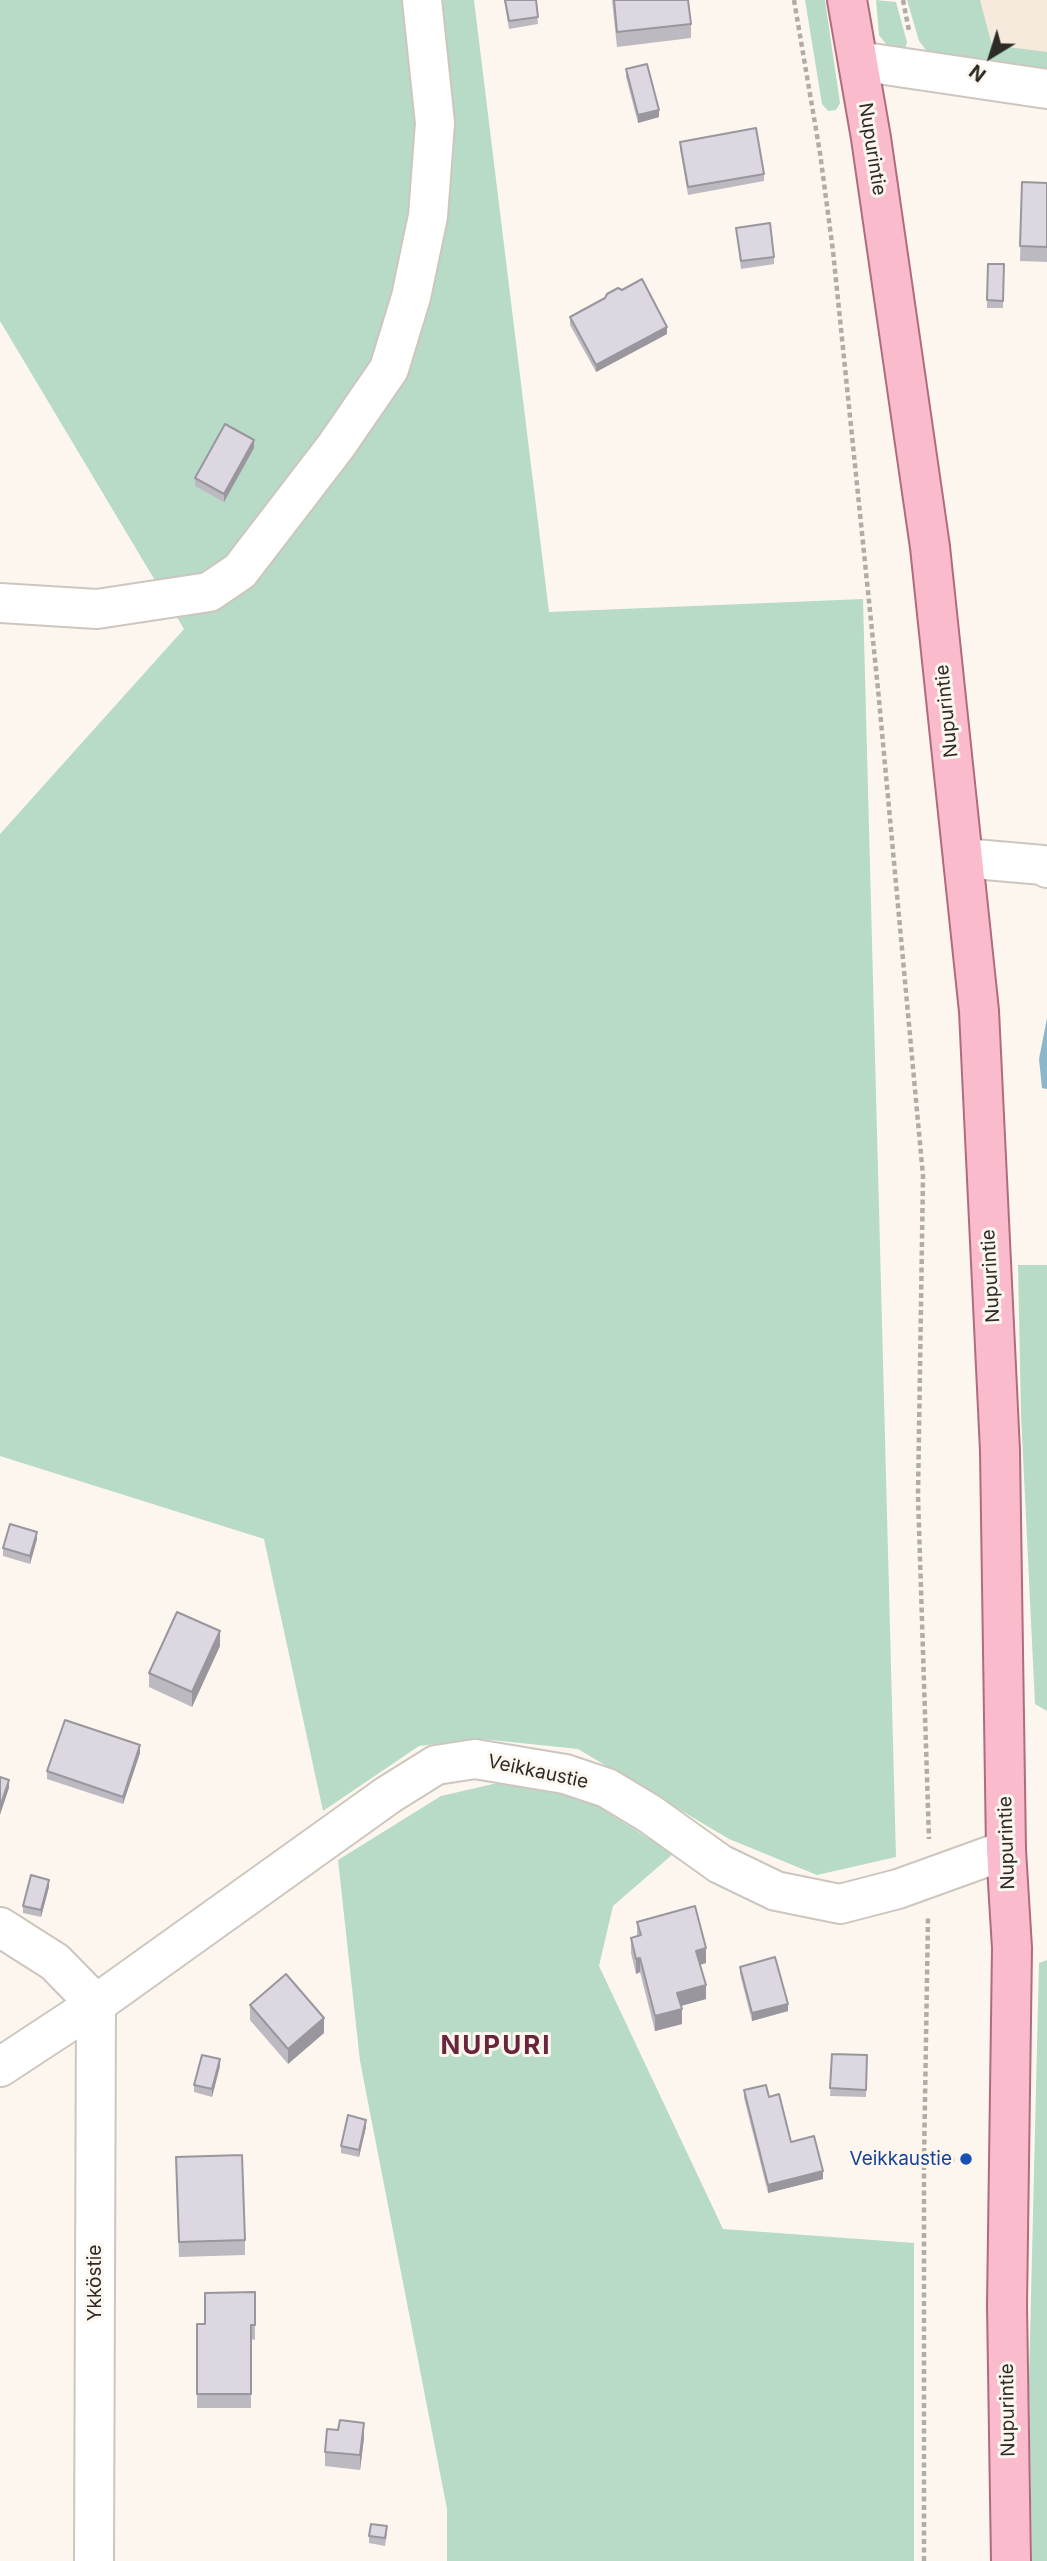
<!DOCTYPE html>
<html>
<head>
<meta charset="utf-8">
<style>
  body { margin:0 }
  #map { position:relative; width:1047px; height:2561px; overflow:hidden; background:#fdf6ee; font-family:Inter,sans-serif }
  canvas { display:block }
  .north { position:absolute; left:956px; top:21px; width:70px; height:70px; -webkit-text-stroke:5px #fdf6ee; paint-order:stroke; rotate:218deg; font-size:19px; font-weight:700; line-height:28px; text-align:center; color:#2d2b28 }
  .north::after { content:''; display:block; margin:auto; width:24px; height:32px; background:#2d2b28; clip-path:polygon(50% 0,100% 100%,50% 72%,0 100%) }
</style>
</head>
<body>
<div id="map">
<canvas width="1047" height="2561"></canvas>
<div class="north">N</div>
</div>
<script>
const context = document.querySelector('canvas').getContext('2d');
context.lineJoin = 'round';
function paint(path, color) { context.fillStyle = color; context.fill(path, 'evenodd'); }
const toPath = rows => new Path2D(rows.map(r => 'M' + r).join(''));
function trace(path, color, width, dash) { context.strokeStyle = color; context.lineWidth = width; context.lineCap = dash ? 'butt' : 'round'; context.setLineDash(dash || []); context.stroke(path); }
function write(font, color, halo, rows, align = 'center') {
  context.font = font + ' Inter,sans-serif'; context.lineWidth = 6; context.setLineDash([]); context.textBaseline = 'middle'; context.strokeStyle = halo; context.fillStyle = color; for (const [text, x, y, turn = 0] of rows) {
    context.save(); context.translate(x, y); context.rotate((+turn || 0) * Math.PI / 180); context.textAlign = isNaN(turn) ? turn : align; if (halo) context.strokeText(text, 0, 0); context.fillText(text, 0, 0); context.restore();
  }
}
paint(toPath([
  [980,0,1047,0,1047,53,992,45]
]), '#f6eadc');
paint(toPath([
  [0,0,474,0,549,612,863,599,896,1857,817,1875,729,1839,578,1749,482,1739,419,1746,323,1811,264,1539,0,1456,0,834,184,629,0,321],
  [805,0,825,0,840,103,836,110,828,111,822,104],
  [876,0,896,2,907,42,905,49,890,49,879,35],
  [907,0,980,0,992,45,1047,52,1047,73,930,55,919,41],
  [1018,1265,1047,1265,1047,1711,1035,1704,1021,1415],
  [539,1783,585,1798,673,1854,613,1906,599,1966,723,2229,914,2243,914,2561,447,2561,447,2509,360,2061,338,1860,441,1796,493,1784],
  [1047,1960,1047,2561,1032,2561,1029,2380,1039,1963]
]), '#b7dbc6');
paint(toPath([
  [1047,1018,1047,1089,1042,1088,1039,1059]
]), '#8bb7cd');
const minor = toPath([
  [858,61,1047,89],
  [0,603,97,609,209,592,240,571,336,446,389,369,411,297,428,216,435,123,422,0],
  [963,858,1043,865,1047,868],
  [0,1927,55,1962,96,2004,94,2561],
  [0,2067,96,2004,388,1795,436,1765,475,1759,565,1774,607,1788,650,1814,720,1864,776,1891,840,1904,898,1889,1006,1850]
]);
const major = toPath([
  [847,0,871,138,930,547,979,1011,1000,1451,1006,1850,1012,1948,1007,2305,1011,2561]
]);
trace(minor, '#cdc6be', 42);
trace(major, '#b06b7e', 42);
trace(toPath([
  [794,0,820,153,833,251,878,689,923,1176,918,1496,929,1839],
  [903,0,909,31],
  [924,2161,966,2159],
  [924,2561,924,2161,928,1918]
]), '#b1aca5', 4.5, [5, 3.5]);
trace(minor, '#fff', 38);
trace(major, '#fabbcd', 38);
paint(toPath([
  [504,0,536,0,538,24,509,29],
  [612,0,688,0,691,24,691,38,617,47],
  [626,69,659,117,638,123,626,77],
  [680,142,764,174,764,181,688,195,680,149],
  [1022,182,1047,183,1047,262,1020,261],
  [736,228,774,257,774,264,741,269],
  [1004,264,1003,308,987,308,987,300],
  [622,290,667,334,596,372,570,325,570,317],
  [254,448,224,502,195,486,195,478],
  [37,1539,30,1564,3,1556,3,1548],
  [220,1646,192,1707,149,1687,149,1673],
  [140,1753,123,1804,47,1779,47,1771],
  [49,1887,41,1917,23,1913,23,1906],
  [637,1922,706,1963,700,1965,706,1999,681,2006,682,2024,655,2031,640,1972,636,1974,631,1953,631,1938,637,1936],
  [740,1967,788,2011,752,2021,740,1974],
  [250,2005,324,2033,288,2064,250,2020],
  [832,2054,867,2055,866,2097,830,2096],
  [220,2066,212,2097,194,2092,194,2085],
  [744,2090,769,2097,791,2142,823,2179,768,2193,744,2098],
  [366,2127,359,2157,341,2153,341,2146],
  [176,2172,245,2240,245,2255,179,2257],
  [255,2292,255,2340,251,2339,251,2408,197,2408,197,2324,205,2324],
  [338,2430,364,2438,360,2470,325,2466,325,2452],
  [387,2534,385,2546,369,2543,369,2536]
]), '#bdb9c1');
paint(toPath([
  [659,110,659,117,638,123,638,115],
  [667,327,667,334,596,372,596,365],
  [254,440,254,448,224,502,224,494],
  [37,1532,37,1539,30,1564,30,1556],
  [220,1631,220,1646,192,1707,192,1692],
  [140,1745,140,1753,123,1804,123,1797],
  [9,1780,9,1788,0,1815,0,1807],
  [49,1880,49,1887,41,1917,41,1910],
  [706,1948,706,1963,696,1966,696,1951],
  [640,1958,640,1972,636,1974,636,1959],
  [706,1985,706,1999,677,2007,677,1993],
  [788,2004,788,2011,752,2021,752,2013],
  [682,2009,682,2024,655,2031,655,2016],
  [324,2018,324,2033,288,2064,288,2049],
  [220,2059,220,2066,212,2097,212,2089],
  [366,2120,366,2127,359,2157,359,2150],
  [823,2171,823,2179,768,2193,768,2185],
  [364,2423,364,2438,360,2470,360,2455]
]), '#9a969d');
const building = toPath([
  [505,0,536,0,538,17,509,21,505,0],
  [614,0,688,0,691,24,617,32,614,0],
  [647,64,659,110,638,115,626,69,647,64],
  [756,128,764,174,688,187,680,142,756,128],
  [1022,182,1047,183,1047,247,1020,246,1022,182],
  [770,223,774,257,741,261,736,228,770,223],
  [988,264,1004,264,1003,301,987,300,988,264],
  [642,279,667,327,596,365,570,317,605,298,607,294,618,288,622,290,642,279],
  [225,424,254,440,224,494,195,478,225,424],
  [10,1524,37,1532,30,1556,3,1548,10,1524],
  [177,1612,220,1631,192,1692,149,1673,177,1612],
  [65,1720,140,1745,123,1797,47,1771,65,1720],
  [0,1777,9,1780,0,1807,0,1777],
  [31,1875,49,1880,41,1910,23,1906,31,1875],
  [695,1906,706,1948,696,1951,706,1985,677,1993,682,2009,655,2016,640,1958,636,1959,631,1938,641,1935,637,1922,695,1906],
  [775,1957,788,2004,752,2013,740,1967,775,1957],
  [286,1974,324,2018,288,2049,250,2005,286,1974],
  [832,2054,867,2055,866,2090,830,2088,832,2054],
  [202,2055,220,2059,212,2089,194,2085,202,2055],
  [766,2085,769,2097,779,2094,791,2142,814,2136,823,2171,768,2185,744,2090,766,2085],
  [348,2115,366,2120,359,2150,341,2146,348,2115],
  [242,2155,245,2240,179,2242,176,2157,242,2155],
  [255,2292,255,2325,251,2325,251,2394,197,2394,197,2324,205,2324,205,2293,255,2292],
  [340,2420,364,2423,360,2455,325,2452,327,2429,338,2430,340,2420],
  [371,2524,387,2526,385,2538,369,2536,371,2524]
]);
paint(building, '#dcd7e0');
trace(building, '#9a969d', 2);
for (const [x, y, r, color] of [
  [966,2159,7,"#1a4fb4"]
]) { const dot = new Path2D(); dot.arc(x, y, r, 0, 2 * Math.PI); context.fillStyle = color; context.fill(dot); trace(dot, '#fdf6ee', 2.5); }
write('19px', '#2d2b28', '#fdf6ee', [
  ["Nupurintie",872,149,81],
  ["Nupurintie",947,711,-96],
  ["Nupurintie",991,1276,-93],
  ["Veikkaustie",538,1772,12],
  ["Nupurintie",1007,1843,-92],
  ["Ykköstie",95,2283,-90],
  ["Nupurintie",1008,2410,-91]
]);
write('19px', '#164399', '#fdf6ee', [
  ["Veikkaustie",952,2159]
], 'right');
context.letterSpacing = '2px';
write('bold 26px', '#68253c', '#fdf6ee', [
  ["NUPURI",496,2046]
]);
context.letterSpacing = '0px';
</script>
</body>
</html>
